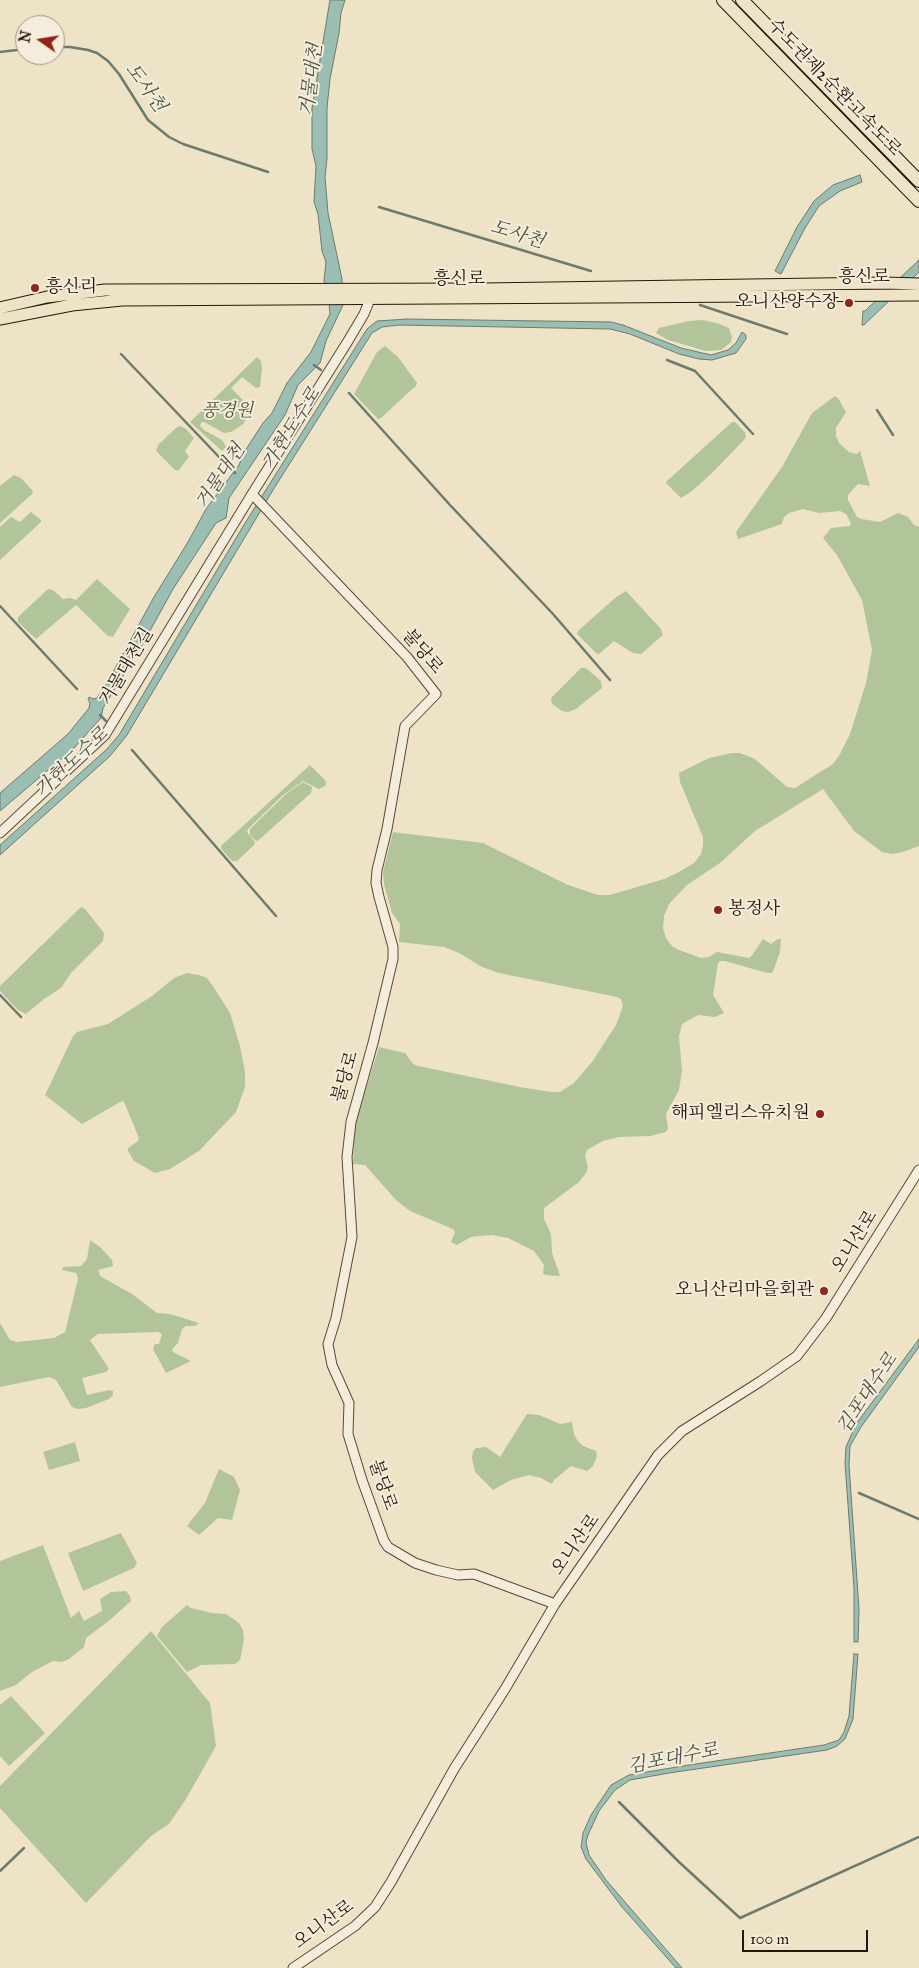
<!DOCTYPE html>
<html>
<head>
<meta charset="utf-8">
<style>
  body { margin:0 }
  #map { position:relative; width:919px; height:1968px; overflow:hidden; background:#eee3c7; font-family:"IM FELL Great Primer",serif }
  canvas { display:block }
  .north { position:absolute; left:15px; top:15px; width:50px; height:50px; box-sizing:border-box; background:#f4eddb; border:1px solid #a29787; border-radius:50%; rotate:283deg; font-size:14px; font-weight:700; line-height:20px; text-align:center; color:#26150a }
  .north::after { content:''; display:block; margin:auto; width:18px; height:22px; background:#8f2418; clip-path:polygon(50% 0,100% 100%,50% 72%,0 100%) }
  .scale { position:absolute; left:742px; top:1930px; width:126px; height:22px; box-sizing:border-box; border:2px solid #26150a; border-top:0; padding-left:6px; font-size:15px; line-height:18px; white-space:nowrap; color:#26150a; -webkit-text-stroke:4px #f4eddb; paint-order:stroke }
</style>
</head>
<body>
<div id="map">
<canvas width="919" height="1968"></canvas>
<div class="north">N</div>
<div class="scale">100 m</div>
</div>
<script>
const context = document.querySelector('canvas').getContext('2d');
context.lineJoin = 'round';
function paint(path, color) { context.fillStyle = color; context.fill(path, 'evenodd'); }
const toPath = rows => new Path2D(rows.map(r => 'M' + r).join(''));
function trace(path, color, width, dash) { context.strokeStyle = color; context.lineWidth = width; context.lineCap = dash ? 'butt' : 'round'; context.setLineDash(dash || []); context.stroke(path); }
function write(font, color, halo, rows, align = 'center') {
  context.font = font + ' "IM FELL Great Primer","Noto Serif KR",serif'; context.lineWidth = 4; context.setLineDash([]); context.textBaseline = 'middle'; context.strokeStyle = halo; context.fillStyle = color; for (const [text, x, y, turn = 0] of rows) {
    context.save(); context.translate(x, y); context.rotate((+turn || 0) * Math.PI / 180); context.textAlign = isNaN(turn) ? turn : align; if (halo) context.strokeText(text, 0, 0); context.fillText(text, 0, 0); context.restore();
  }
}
paint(toPath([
  [702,320,717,323,729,328,732,337,731,342,721,350,706,351,668,340,656,333,659,328,689,321],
  [385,346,398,357,417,383,416,386,409,392,381,418,378,419,354,394,377,352],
  [257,357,261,361,262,368,260,387,256,388,242,377,231,388,250,407,251,411,243,424,231,432,224,433,204,422,201,423,200,426,204,430,222,440,226,447,222,451,190,422],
  [835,396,838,398,846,412,836,428,836,436,839,443,849,452,857,454,860,451,870,486,858,484,848,495,848,500,857,517,862,519,880,522,898,513,908,517,914,525,919,527,919,846,903,852,893,854,882,852,854,831,823,789,755,831,720,863,687,885,669,904,664,916,663,928,666,938,672,946,679,950,701,958,709,957,717,952,749,958,753,954,763,939,771,944,778,939,781,939,780,952,774,969,772,973,767,973,725,961,720,961,718,963,713,995,724,1013,715,1017,698,1015,682,1024,679,1036,682,1071,679,1090,666,1114,668,1128,666,1132,650,1136,619,1137,603,1141,587,1150,585,1156,588,1167,586,1173,579,1182,544,1208,544,1219,551,1234,552,1253,560,1276,545,1275,543,1273,544,1265,534,1251,508,1238,492,1235,479,1236,471,1237,457,1245,451,1242,455,1232,453,1229,410,1211,396,1200,365,1165,353,1164,354,1133,357,1118,379,1047,405,1053,413,1064,418,1066,525,1088,552,1092,560,1092,574,1083,592,1062,616,1025,623,1006,621,999,617,997,499,973,482,967,459,953,444,947,399,942,400,924,392,913,384,884,383,872,393,832,483,843,568,885,598,895,610,895,664,879,677,873,694,863,701,854,703,845,703,837,680,782,679,773,709,758,732,753,740,753,755,759,787,787,795,788,833,764,840,754,850,734,866,683,872,650,862,600,837,555,823,538,831,528,850,526,851,523,846,514,840,511,819,513,803,509,789,513,784,517,782,524,738,539,736,532,782,467,812,413],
  [732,422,735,422,745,432,746,436,744,440,712,473,692,491,681,498,666,483,667,481],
  [180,426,186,429,194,438,185,451,189,457,178,471,175,470,156,451,158,445,177,427],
  [14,475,21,478,33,491,32,494,0,523,0,486],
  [31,512,41,520,41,522,0,560,0,527,11,517,20,522],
  [97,579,130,609,113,637,108,636,76,605,36,639,18,622,18,617,48,589,53,590,63,599,70,598,76,600],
  [626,591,661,629,663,635,641,654,633,653,614,641,599,654,596,653,577,634,578,631,615,598],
  [581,668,586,668,601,681,602,688,576,709,568,712,562,711,552,704,551,698],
  [310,765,325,780,326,783,325,786,319,789,303,781,282,796,248,829,247,832,255,842,254,845,237,861,232,861,223,851,221,848,222,845],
  [303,782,312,787,311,793,260,839,257,841,255,840,250,835,250,829,285,795],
  [81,907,85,909,104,933,103,941,71,973,61,988,44,999,26,1014,18,1010,0,991,0,986],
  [187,973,199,975,207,978,213,986,230,1013,240,1046,245,1072,245,1087,236,1112,199,1151,170,1169,155,1173,134,1161,128,1151,128,1148,138,1141,139,1138,124,1102,122,1101,82,1124,45,1095,73,1036,77,1032,108,1024,152,996,174,978],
  [90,1240,100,1247,112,1260,113,1266,98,1270,100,1276,132,1294,157,1313,170,1314,199,1323,195,1326,186,1326,182,1329,178,1343,172,1349,173,1352,191,1361,166,1373,153,1349,155,1344,159,1344,162,1334,158,1332,98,1334,90,1340,109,1369,106,1372,82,1378,87,1395,109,1390,113,1391,113,1395,109,1399,86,1408,77,1409,72,1407,56,1380,49,1377,0,1387,0,1323,10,1340,17,1342,54,1338,65,1332,78,1279,76,1273,62,1270,63,1267,81,1266,87,1259],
  [527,1414,539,1415,560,1424,572,1422,574,1434,577,1440,583,1446,596,1451,597,1456,593,1466,587,1471,571,1466,554,1480,552,1484,541,1478,529,1475,511,1480,493,1490,475,1472,472,1458,473,1451,476,1448,486,1447,500,1457],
  [75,1442,80,1461,49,1470,43,1452],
  [219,1469,234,1477,240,1490,232,1520,218,1518,199,1535,187,1526,205,1503],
  [121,1533,137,1563,134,1568,83,1591,68,1553],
  [43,1545,71,1618,79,1611,84,1621,102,1611,100,1599,111,1592,126,1591,130,1596,131,1601,110,1620,86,1638,84,1647,69,1659,62,1662,53,1661,32,1672,16,1685,0,1691,0,1561],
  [187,1605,191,1608,212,1613,226,1614,239,1623,243,1630,244,1640,240,1660,235,1664,201,1665,187,1672,157,1636,162,1627],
  [151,1631,210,1703,216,1746,186,1799,169,1824,151,1836,86,1903,0,1808,0,1786],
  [11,1696,45,1733,9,1766,0,1756,0,1705]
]), '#b2c59a');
const water = toPath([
  [330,0,345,0,341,13,339,33,330,79,327,108,327,158,325,177,328,213,342,279,343,305,326,341,320,363,298,385,285,415,229,498,226,518,216,523,173,589,141,647,103,708,101,718,74,748,0,811,0,793,68,734,89,708,90,703,88,699,89,697,93,699,97,698,107,683,154,597,188,542,206,509,239,465,245,451,263,423,272,413,287,383,311,352,330,314,328,293,324,281,326,262,322,251,318,214,314,202,316,166,312,149,312,108,330,0],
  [860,175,862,182,840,191,819,206,805,228,781,274,775,271,797,227,814,201,833,185,860,175],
  [919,260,919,272,864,325,862,325,863,311,865,311,919,260],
  [407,319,611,322,623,325,681,348,711,355,728,350,736,343,742,332,746,335,746,339,736,353,712,360,699,359,679,354,630,334,610,329,399,325,382,327,372,333,273,490,127,735,110,756,0,855,0,845,107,749,119,735,242,528,367,329,377,321,407,319],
  [919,1339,919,1347,861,1427,850,1446,849,1465,859,1609,858,1642,854,1642,854,1588,845,1463,846,1447,856,1424,919,1339],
  [854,1654,858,1654,853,1719,845,1739,837,1746,827,1750,669,1773,630,1780,615,1790,599,1811,588,1835,586,1842,589,1855,606,1880,682,1968,676,1968,622,1907,586,1859,581,1847,582,1841,583,1833,591,1815,611,1785,629,1775,689,1765,824,1745,839,1740,844,1732,849,1716,854,1654]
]);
paint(water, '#9abeb2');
trace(water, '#6c7a6f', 1);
trace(toPath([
  [55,47,70,47,88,50,97,53,108,61,119,74,148,120,169,137,183,144,268,172],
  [0,52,25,49],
  [379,207,591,271],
  [700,305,787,334],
  [121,354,219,457],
  [667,360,695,371,753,434],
  [314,365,321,370],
  [349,393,450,505,553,614,610,680],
  [877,410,893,435],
  [226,464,235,473],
  [0,606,77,689],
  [100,715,106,721],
  [132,750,276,916],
  [0,995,21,1017],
  [859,1493,919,1519],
  [619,1802,679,1862,740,1918,919,1837],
  [0,1871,24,1848]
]), '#6c7a6f', 2.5);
const minor = toPath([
  [252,494,407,657,436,694,405,726,387,829,377,870,376,883,379,897,393,947,393,959,373,1043,351,1122,347,1157,352,1237,336,1318,328,1344,332,1365,349,1403,348,1434,362,1480,384,1541,388,1547,415,1563,436,1570,458,1575,474,1574,555,1604],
  [0,833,105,735,252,494,348,341,364,314,372,294],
  [293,1968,355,1926,375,1907,391,1882,454,1769,505,1689,555,1604,658,1455,682,1431,761,1381,797,1356,826,1318,919,1170]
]);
const major = toPath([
  [0,308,47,297,105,290,484,289,884,283,919,284],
  [0,319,72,305,122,300,919,295]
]);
const highway = toPath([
  [723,0,919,201],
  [742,0,919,181]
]);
trace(minor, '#584839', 11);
trace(major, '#26150a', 13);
trace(highway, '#26150a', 14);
trace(minor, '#f4eddb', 9);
trace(major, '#eee3c7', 11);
trace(highway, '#eee3c7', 12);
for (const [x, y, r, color] of [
  [35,288,5,"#8f2418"],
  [849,303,5,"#8f2418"],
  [718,910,5,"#8f2418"],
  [820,1114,5,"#8f2418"],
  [824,1291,5,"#8f2418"]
]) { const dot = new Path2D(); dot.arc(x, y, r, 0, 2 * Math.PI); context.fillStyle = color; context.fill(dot); trace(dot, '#f4eddb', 2); }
write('18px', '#26150a', '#f4eddb', [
  ["수도권제2순환고속도로",834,88,46],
  ["흥신로",864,278],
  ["흥신로",459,280],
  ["불당로",422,652,50],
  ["거물대천길",127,667,-59],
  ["불당로",346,1077,-74],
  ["오니산로",855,1242,-58],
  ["불당로",382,1485,71],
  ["오니산로",576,1545,-55],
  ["오니산로",324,1925,-36]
]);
write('18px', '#26150a', '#f4eddb', [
  ["흥신리",45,288,"left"],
  ["오니산양수장",839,303],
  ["봉정사",728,910,"left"],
  ["해피엘리스유치원",810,1114],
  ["오니산리마을회관",814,1291]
], 'right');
write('italic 18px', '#57533c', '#f4eddb', [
  ["풍경원",227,412]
]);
write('italic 19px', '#4f5045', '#f4eddb', [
  ["거물대천",312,80,-83],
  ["도사천",145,88,54],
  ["도사천",517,235,17],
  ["가현도수로",292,429,-58],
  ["거물대천",221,477,-57],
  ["가현도수로",72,763,-43],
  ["김포대수로",868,1394,-56],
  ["김포대수로",673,1759,-11]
]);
</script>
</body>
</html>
